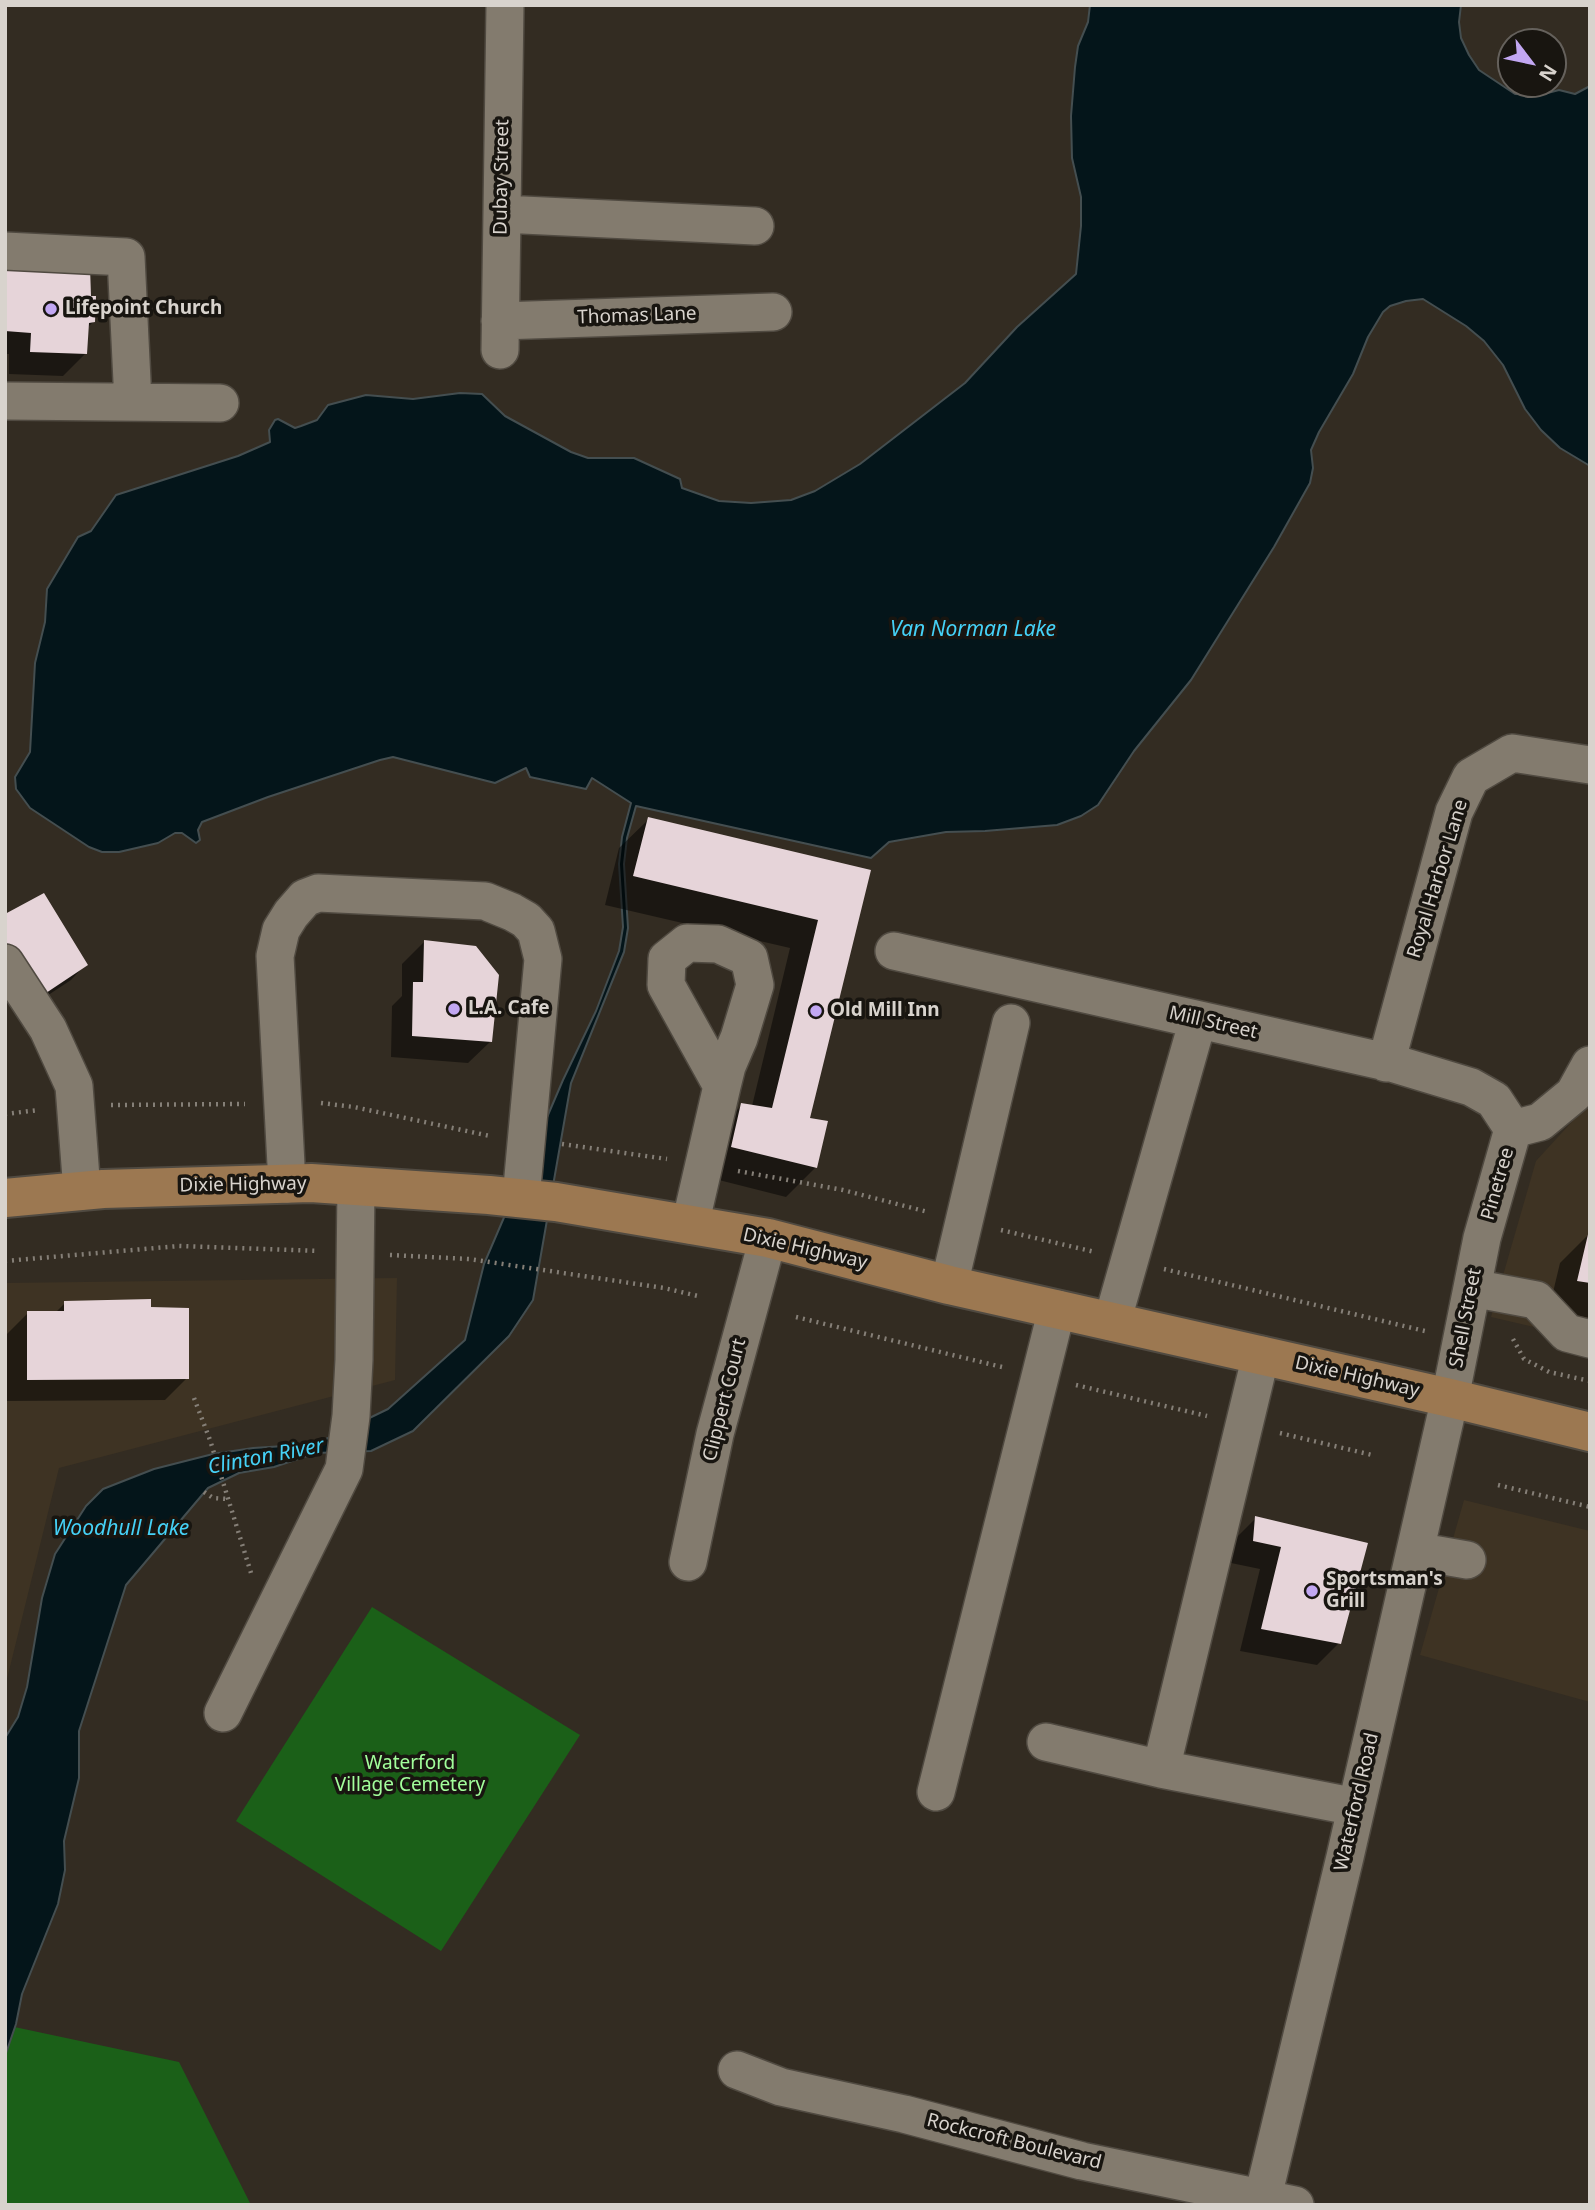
<!DOCTYPE html>
<html>
<head>
<meta charset="utf-8">
<style>
  body { margin:0 }
  #map { position:relative; width:1595px; height:2210px; overflow:hidden; background:#332c22; font-family:"Noto Sans",sans-serif }
  canvas { display:block }
  .frame { position:absolute; inset:0; border:7px solid #d8d3cd; pointer-events:none }
  .north { position:absolute; left:1497px; top:28px; width:70px; height:70px; box-sizing:border-box; background:#181510; border:2px solid #65615c; border-radius:50%; rotate:122deg; font-size:19px; font-weight:700; line-height:28px; text-align:center; color:#d8d3cd }
  .north::after { content:''; display:block; margin:auto; width:24px; height:32px; background:#c2a7f2; clip-path:polygon(50% 0,100% 100%,50% 72%,0 100%) }
</style>
</head>
<body>
<div id="map">
<canvas width="1595" height="2210"></canvas>
<div class="frame"></div>
<div class="north">N</div>
</div>
<script>
const context = document.querySelector('canvas').getContext('2d');
context.lineJoin = 'round';
function paint(path, color) { context.fillStyle = color; context.fill(path, 'evenodd'); }
const toPath = rows => new Path2D(rows.map(r => 'M' + r).join(''));
function trace(path, color, width, dash) { context.strokeStyle = color; context.lineWidth = width; context.lineCap = dash ? 'butt' : 'round'; context.setLineDash(dash || []); context.stroke(path); }
function write(font, color, halo, rows, align = 'center') {
  context.font = font + ' "Noto Sans",sans-serif'; context.lineWidth = 7; context.setLineDash([]); context.textBaseline = 'middle'; context.strokeStyle = halo; context.fillStyle = color; for (const [text, x, y, turn = 0] of rows) {
    context.save(); context.translate(x, y); context.rotate((+turn || 0) * Math.PI / 180); context.textAlign = isNaN(turn) ? turn : align; if (halo) context.strokeText(text, 0, 0); context.fillText(text, 0, 0); context.restore();
  }
}
paint(toPath([
  [1590,1102,1590,1340,1491,1317,1536,1161],
  [397,1278,395,1380,59,1468,5,1687,5,1283],
  [1464,1500,1590,1531,1590,1702,1420,1655]
]), '#3e3323');
paint(toPath([
  [372,1607,580,1735,441,1951,236,1821],
  [5,2025,179,2062,251,2205,5,2205]
]), '#1b6018');
const water = toPath([
  [1090,5,1461,5,1459,22,1461,38,1469,55,1479,70,1515,94,1540,95,1559,90,1575,94,1590,86,1590,466,1560,448,1541,430,1525,409,1503,365,1484,341,1466,326,1423,299,1406,301,1390,306,1383,312,1368,337,1353,374,1319,432,1311,450,1313,468,1310,483,1274,547,1191,680,1134,751,1098,805,1081,816,1057,825,985,831,946,832,889,842,871,858,636,806,627,838,624,864,628,928,624,952,571,1083,533,1300,509,1336,413,1431,371,1451,316,1453,274,1467,239,1473,208,1488,126,1585,79,1731,79,1778,64,1841,65,1870,58,1904,22,1994,16,2024,5,2056,5,1738,18,1717,27,1687,42,1598,55,1554,86,1506,103,1489,154,1469,213,1454,253,1448,316,1444,326,1439,388,1409,465,1340,484,1264,563,1080,596,1011,619,951,623,927,619,864,622,837,631,803,592,778,586,789,530,777,526,768,495,783,393,757,380,760,268,797,202,822,198,830,200,840,196,843,182,833,175,833,158,843,119,852,102,852,89,847,30,808,16,789,15,777,30,752,35,663,45,622,47,589,78,537,91,531,116,495,238,456,270,442,269,430,275,420,278,419,295,428,301,426,317,420,328,405,366,395,413,399,460,393,482,394,505,416,571,452,588,458,634,458,680,479,682,488,719,501,751,503,791,500,815,491,860,464,965,383,1017,327,1076,274,1081,226,1081,197,1072,158,1071,116,1075,67,1078,46,1088,22,1090,5]
]);
paint(water, '#04151a');
trace(water, '#444e50', 2);
paint(toPath([
  [5,261,89,297,94,321,87,328,85,354,63,376,9,374,9,354,5,354],
  [649,819,869,872,808,1120,815,1168,786,1197,703,1176,713,1134,742,1105,752,1106,790,948,605,905,619,848],
  [5,916,85,965,71,980,24,1011,5,979],
  [424,942,491,1041,468,1063,391,1057,392,1006,402,996,402,964],
  [1589,1234,1590,1318,1549,1309,1560,1263],
  [65,1303,149,1309,187,1378,165,1400,6,1401,6,1335,28,1313,55,1313],
  [1256,1518,1365,1544,1339,1643,1317,1665,1240,1651,1260,1569,1231,1563,1234,1540]
]), '#0007');
paint(toPath([
  [5,259,90,267,91,296,96,296,95,322,89,323,87,354,30,352,31,333,5,331],
  [648,817,871,870,810,1118,828,1121,817,1168,731,1147,741,1103,772,1108,818,920,633,876],
  [44,893,88,965,40,997,5,940,5,914],
  [424,940,476,946,499,975,492,1042,412,1036,413,982,423,982],
  [1589,1230,1590,1230,1590,1283,1577,1281],
  [151,1299,151,1307,189,1308,189,1379,27,1380,27,1311,64,1311,64,1301],
  [1255,1516,1368,1543,1341,1644,1261,1629,1281,1547,1253,1541]
]), '#e6d4d9');
const minor = toPath([
  [502,214,755,226],
  [5,251,126,257,133,402],
  [500,321,773,312],
  [500,350,505,5],
  [5,401,220,403],
  [894,951,1395,1064,1471,1087,1494,1100,1513,1129],
  [5,963,48,1029,74,1086,82,1191],
  [1386,1063,1454,812,1471,777,1512,753,1590,765],
  [1513,1129,1540,1122,1574,1094,1590,1065],
  [287,1184,275,956,281,930,291,914,305,898,318,893,485,901,512,912,526,920,536,931,543,959,521,1198],
  [690,1225,722,1086,727,1066,739,1038,755,985,749,958,718,944,687,943,667,959,666,985,722,1086],
  [949,1285,1011,1023],
  [1472,1288,1536,1300,1567,1333,1590,1339],
  [1112,1322,1198,1020],
  [1261,1355,1161,1769,1356,1807],
  [1415,1551,1467,1560],
  [688,1562,715,1434,768,1238],
  [223,1713,344,1469,351,1416,354,1360,356,1186],
  [1046,1742,1161,1769],
  [936,1792,1057,1309],
  [737,2070,781,2087,904,2114,1082,2161,1295,2205],
  [1261,2205,1345,1857,1450,1398,1482,1238,1513,1129]
]);
const major = toPath([
  [5,1198,103,1189,311,1183,489,1195,556,1202,768,1238,949,1285,1450,1398,1590,1432]
]);
trace(minor, '#504a41', 40);
trace(major, '#504a41', 42);
trace(toPath([
  [321,1103,354,1107,490,1136],
  [111,1105,245,1104],
  [5,1114,39,1110],
  [562,1144,667,1159],
  [738,1171,843,1190,928,1212],
  [1001,1230,1095,1252],
  [390,1255,469,1259,664,1288,698,1296],
  [5,1261,179,1246,319,1251],
  [1164,1269,1425,1331],
  [796,1317,1006,1368],
  [1513,1339,1524,1359,1549,1372,1590,1381],
  [1076,1385,1207,1416],
  [194,1398,210,1440,251,1573],
  [1280,1433,1372,1455],
  [1498,1485,1590,1507],
  [204,1492,213,1498,227,1499]
]), '#857f77', 4.5, [2, 5]);
trace(minor, '#837b6e', 37);
trace(major, '#9c7851', 38);
for (const [x, y, r, color] of [
  [51,309,7,"#c2a7f2"],
  [454,1009,7,"#c2a7f2"],
  [816,1011,7,"#c2a7f2"],
  [1312,1591,7,"#c2a7f2"]
]) { const dot = new Path2D(); dot.arc(x, y, r, 0, 2 * Math.PI); context.fillStyle = color; context.fill(dot); trace(dot, '#181510', 2.5); }
write('19px', '#d8d3cd', '#181510', [
  ["Dubay Street",502,177,-89],
  ["Thomas Lane",637,316,-2],
  ["Royal Harbor Lane",1438,879,-73],
  ["Mill Street",1213,1023,13],
  ["Pinetree",1498,1184,-74],
  ["Dixie Highway",243,1185,-1],
  ["Dixie Highway",805,1249,13],
  ["Shell Street",1466,1318,-79],
  ["Dixie Highway",1357,1377,13],
  ["Clippert Court",725,1400,-76],
  ["Waterford Road",1357,1802,-77],
  ["Rockcroft Boulevard",1014,2142,14]
]);
write('bold 19px', '#d8d3cd', '#181510', [
  ["Lifepoint Church",65,309],
  ["L.A. Cafe",468,1009],
  ["Old Mill Inn",830,1011],
  ["Sportsman's",1326,1580],
  ["Grill",1326,1602]
], 'left');
write('19px', '#a2fe9b', '#181510', [
  ["Waterford",410,1764],
  ["Village Cemetery",410,1786]
]);
write('italic 21px', '#45d1f6', '#181510', [
  ["Van Norman Lake",973,630],
  ["Clinton River",266,1457,-11],
  ["Woodhull Lake",121,1529]
]);
</script>
</body>
</html>
